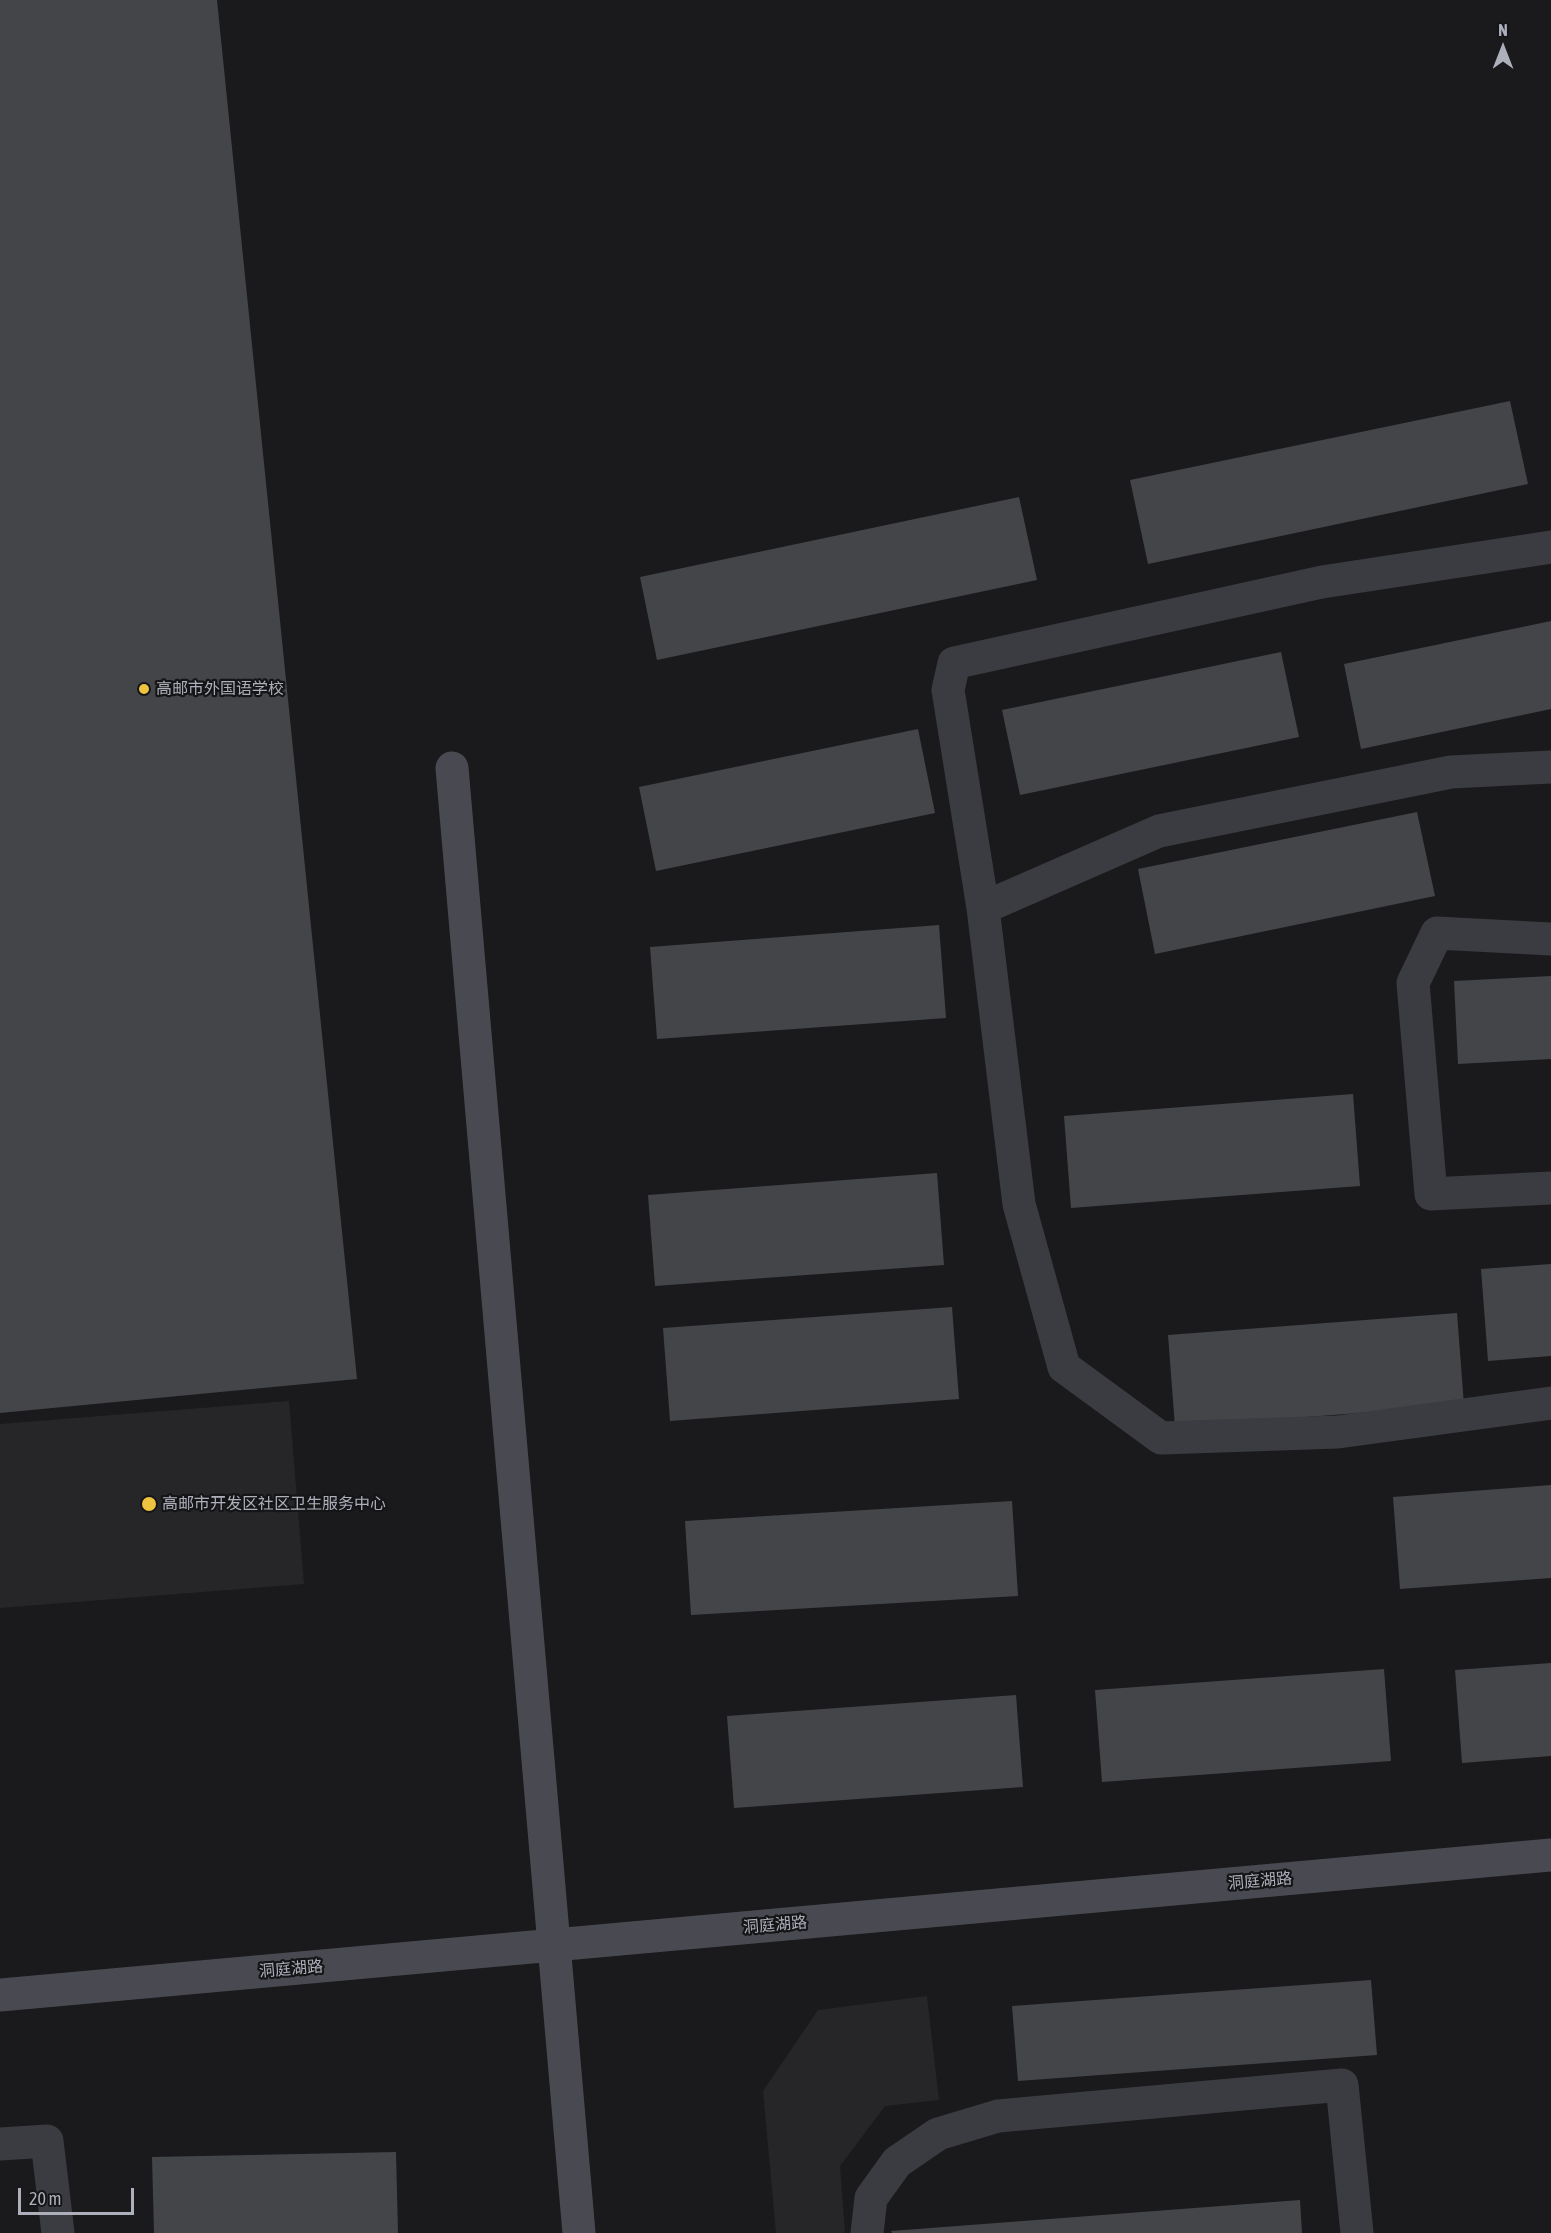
<!DOCTYPE html>
<html>
<head>
<meta charset="utf-8">
<style>
  body { margin:0 }
  #map { position:relative; width:1551px; height:2233px; overflow:hidden; background:#1a1a1c; font-family:"Asap Condensed",sans-serif }
  canvas { display:block }
  .north { position:absolute; left:1473px; top:18px; width:60px; height:60px; -webkit-text-stroke:4px #151517; paint-order:stroke; rotate:0deg; font-size:16px; font-weight:700; line-height:24px; text-align:center; color:#adb0bb }
  .north::after { content:''; display:block; margin:auto; width:21px; height:27px; background:#adb0bb; clip-path:polygon(50% 0,100% 100%,50% 72%,0 100%) }
  .scale { position:absolute; left:18px; top:2188px; width:116px; height:27px; box-sizing:border-box; border:3px solid #adb0bb; border-top:0; padding-left:8px; font-size:18px; line-height:21px; white-space:nowrap; color:#adb0bb; -webkit-text-stroke:4px #151517; paint-order:stroke }
</style>
</head>
<body>
<div id="map">
<canvas width="1551" height="2233"></canvas>
<div class="north">N</div>
<div class="scale">20 m</div>
</div>
<script>
const context = document.querySelector('canvas').getContext('2d');
context.lineJoin = 'round';
function paint(path, color) { context.fillStyle = color; context.fill(path, 'evenodd'); }
const toPath = rows => new Path2D(rows.map(r => 'M' + r).join(''));
function trace(path, color, width, dash) { context.strokeStyle = color; context.lineWidth = width; context.lineCap = dash ? 'butt' : 'round'; context.setLineDash(dash || []); context.stroke(path); }
function write(font, color, halo, rows, align = 'center') {
  context.font = font + ' "Asap Condensed","Noto Sans SC",sans-serif'; context.lineWidth = 4.5; context.setLineDash([]); context.textBaseline = 'middle'; context.strokeStyle = halo; context.fillStyle = color; for (const [text, x, y, turn = 0] of rows) {
    context.save(); context.translate(x, y); context.rotate((+turn || 0) * Math.PI / 180); context.textAlign = isNaN(turn) ? turn : align; if (halo) context.strokeText(text, 0, 0); context.fillText(text, 0, 0); context.restore();
  }
}
paint(toPath([
  [289,1401,304,1584,0,1608,0,1424],
  [927,1996,939,2100,885,2106,840,2166,845,2233,776,2233,763,2091,818,2010]
]), '#262629');
paint(toPath([
  [0,0,217,0,357,1379,0,1413],
  [1510,401,1528,484,1148,564,1130,480],
  [1019,497,1037,580,657,660,640,577],
  [1551,621,1551,709,1361,749,1344,664],
  [1281,652,1299,737,1020,795,1002,710],
  [918,729,935,813,656,871,639,787],
  [1417,812,1435,896,1155,954,1138,869],
  [939,925,946,1018,657,1039,650,947],
  [1551,976,1551,1059,1458,1064,1454,981],
  [1353,1094,1360,1186,1071,1208,1064,1116],
  [937,1173,944,1265,655,1286,648,1195],
  [1551,1264,1551,1356,1488,1361,1481,1269],
  [952,1307,959,1399,670,1421,663,1328],
  [1457,1313,1464,1405,1175,1427,1168,1335],
  [1551,1485,1551,1578,1400,1589,1393,1497],
  [1012,1501,1018,1596,691,1615,685,1521],
  [1551,1663,1551,1756,1462,1763,1455,1670],
  [1384,1669,1391,1761,1102,1782,1095,1690],
  [1016,1695,1023,1787,734,1808,727,1716],
  [1371,1980,1377,2055,1018,2081,1012,2006],
  [396,2152,398,2233,154,2233,152,2157],
  [1300,2200,1302,2233,892,2233,891,2231]
]), '#444549');
trace(toPath([
  [1551,767,1451,772,1159,831,983,908,1019,1204,1064,1367,1161,1438,1338,1432,1551,1403],
  [983,908,948,690,954,663,1322,582,1551,547],
  [1551,939,1437,933,1413,983,1431,1194,1551,1188],
  [0,2144,47,2141,58,2233],
  [867,2233,871,2198,897,2162,938,2134,998,2116,1342,2085,1357,2233]
]), '#3b3c41', 33);
trace(toPath([
  [452,768,579,2233],
  [0,1995,1551,1855]
]), '#494a51', 33);
for (const [x, y, r, color] of [
  [144,689,6,"#eec340"],
  [149,1504,8,"#eec340"]
]) { const dot = new Path2D(); dot.arc(x, y, r, 0, 2 * Math.PI); context.fillStyle = color; context.fill(dot); trace(dot, '#151517', 2); }
write('16px', '#adb0bb', '#151517', [
  ["高邮市外国语学校",156,689],
  ["高邮市开发区社区卫生服务中心",162,1504]
], 'left');
write('16px', '#adb0bb', '#151517', [
  ["洞庭湖路",1260,1881,-5],
  ["洞庭湖路",775,1925,-5],
  ["洞庭湖路",291,1969,-5]
]);
</script>
</body>
</html>
